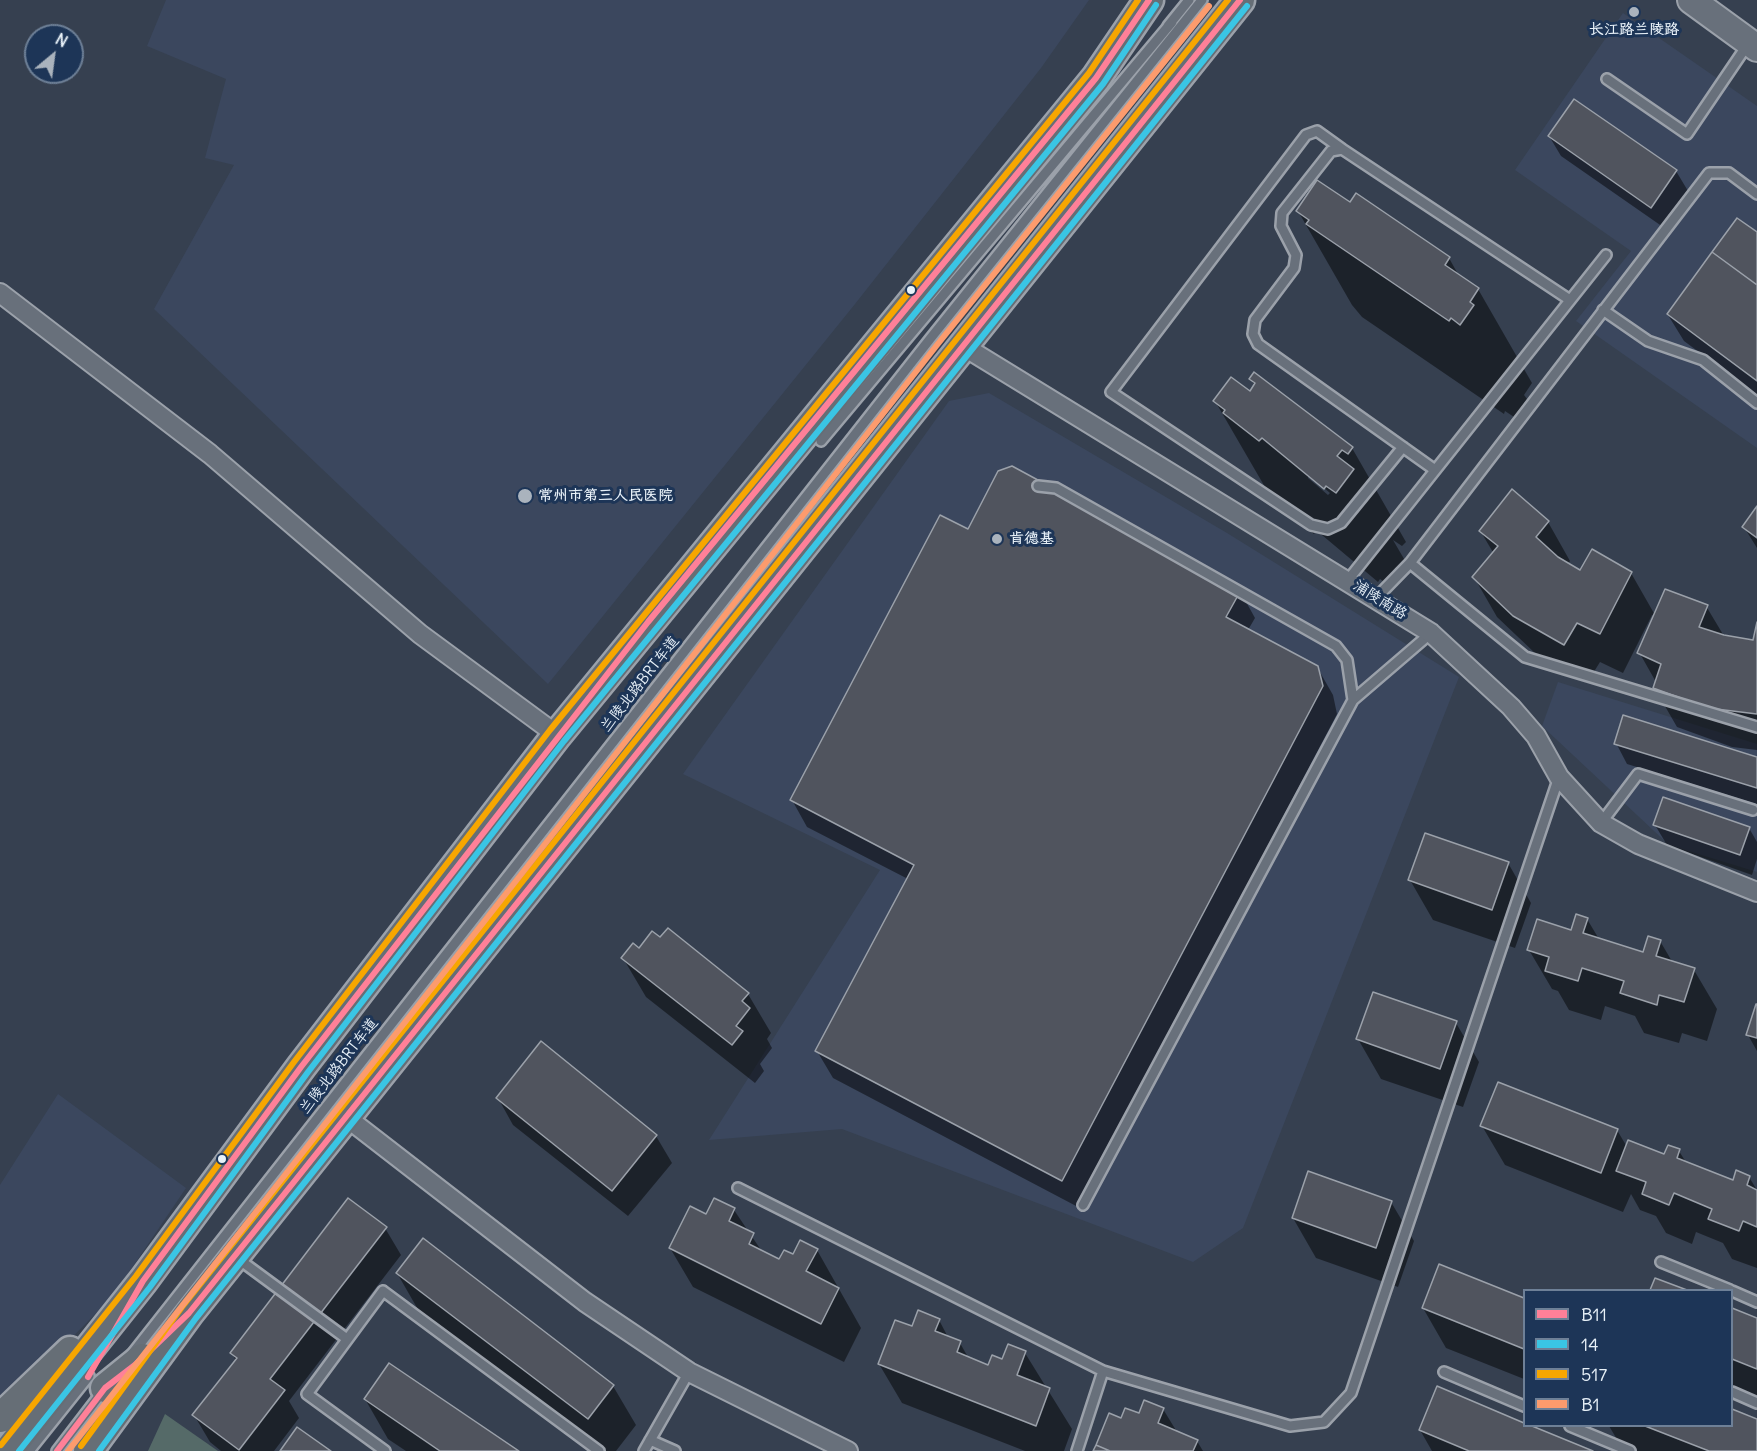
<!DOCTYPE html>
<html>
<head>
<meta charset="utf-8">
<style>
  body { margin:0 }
  #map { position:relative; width:1757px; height:1451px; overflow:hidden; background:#364050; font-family:Delius,sans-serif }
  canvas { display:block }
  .legend { position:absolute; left:1523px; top:1289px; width:210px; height:138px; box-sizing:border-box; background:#1d3557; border:2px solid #6e8097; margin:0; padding:8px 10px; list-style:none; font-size:18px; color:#e8f1f8 }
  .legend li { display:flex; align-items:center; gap:12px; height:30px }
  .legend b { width:30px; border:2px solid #6e8097 }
  .north { position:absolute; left:24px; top:24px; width:60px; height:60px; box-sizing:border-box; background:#1d3557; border:2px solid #6e8097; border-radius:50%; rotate:29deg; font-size:16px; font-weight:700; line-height:24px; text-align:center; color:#e8f1f8 }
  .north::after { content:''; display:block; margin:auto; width:21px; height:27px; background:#aab3bd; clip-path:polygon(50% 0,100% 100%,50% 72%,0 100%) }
</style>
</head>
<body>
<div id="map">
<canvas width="1757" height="1451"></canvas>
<ul class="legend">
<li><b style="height:8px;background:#ff8098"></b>B11</li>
<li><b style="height:8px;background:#3ac5e4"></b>14</li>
<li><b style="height:8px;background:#f7a600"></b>517</li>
<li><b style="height:8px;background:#fc9b6d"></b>B1</li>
</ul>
<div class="north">N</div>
</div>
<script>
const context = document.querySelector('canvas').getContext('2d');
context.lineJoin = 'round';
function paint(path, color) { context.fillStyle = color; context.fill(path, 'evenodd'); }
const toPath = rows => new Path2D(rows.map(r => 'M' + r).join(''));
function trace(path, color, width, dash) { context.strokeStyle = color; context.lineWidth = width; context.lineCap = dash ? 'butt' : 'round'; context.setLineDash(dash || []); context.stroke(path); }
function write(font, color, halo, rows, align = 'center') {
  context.font = font + ' Delius,"LXGW WenKai TC",sans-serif'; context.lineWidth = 6; context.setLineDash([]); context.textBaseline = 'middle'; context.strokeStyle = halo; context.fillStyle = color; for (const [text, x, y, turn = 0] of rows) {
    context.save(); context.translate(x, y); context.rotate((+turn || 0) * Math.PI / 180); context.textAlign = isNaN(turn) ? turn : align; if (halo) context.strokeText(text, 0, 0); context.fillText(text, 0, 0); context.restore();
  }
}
paint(toPath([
  [166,0,1089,0,1041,68,855,304,548,684,154,309,234,165,205,158,226,79,147,46],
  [1623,13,1757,106,1757,448,1576,321,1631,251,1515,170],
  [989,393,1227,533,1459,677,1243,1228,1193,1262,842,1129,709,1140,880,870,683,774,949,401],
  [1558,682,1757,744,1757,872,1669,845,1542,726],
  [58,1094,186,1188,113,1296,19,1391,0,1406,0,1185]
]), '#3b475e');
paint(toPath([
  [165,1414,218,1451,148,1451]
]), '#556a68');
paint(toPath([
  [1549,136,1676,171,1688,191,1663,227,1561,156],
  [1350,204,1449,258,1459,276,1478,289,1532,383,1524,395,1527,399,1514,417,1505,411,1504,414,1362,317,1352,305,1298,211],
  [1757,234,1757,395,1684,341,1668,315],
  [1251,379,1352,448,1406,542,1402,546,1393,540,1407,564,1390,586,1380,579,1378,582,1316,530,1314,534,1279,507,1269,494,1215,401,1250,393,1255,386],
  [1308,474,1330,493,1328,495,1308,478],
  [1757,509,1757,548,1744,527],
  [1548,522,1570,561,1568,564,1581,572,1631,573,1655,615,1706,606,1724,636,1755,641,1757,630,1757,750,1732,747,1677,727,1654,687,1656,682,1639,652,1655,616,1652,615,1623,673,1600,662,1587,683,1537,655,1497,617,1474,577,1494,554,1481,532],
  [968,531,1240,591,1255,618,1248,630,1317,667,1333,695,1337,714,1078,1207,833,1078,817,1051,908,879,807,827,792,800],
  [1616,743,1757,759,1757,804,1627,764],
  [1655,825,1749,828,1757,842,1757,859,1752,875,1667,845],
  [1508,863,1531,903,1515,948,1433,920,1410,880],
  [1587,919,1599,939,1644,954,1660,941,1673,963,1694,970,1717,1009,1707,1041,1682,1033,1679,1043,1644,1033,1635,1016,1605,1006,1601,1020,1569,1010,1558,991,1552,989,1529,950,1572,932],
  [623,958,748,994,771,1033,767,1039,772,1048,760,1064,764,1071,755,1083,646,997],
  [1757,1006,1757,1051,1748,1035],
  [1456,1023,1479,1062,1463,1107,1381,1079,1358,1039],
  [498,1098,656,1136,672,1163,628,1216,513,1125],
  [1482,1126,1617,1130,1627,1147,1665,1156,1679,1151,1687,1164,1734,1182,1749,1177,1757,1190,1757,1268,1732,1259,1723,1243,1696,1232,1692,1244,1666,1233,1656,1216,1640,1210,1631,1194,1623,1212,1505,1165],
  [1391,1202,1414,1241,1398,1287,1316,1258,1293,1218],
  [734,1210,763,1253,780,1261,817,1250,861,1328,844,1362,693,1287,670,1248,707,1216],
  [385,1228,401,1255,289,1401,299,1418,274,1451,221,1451,210,1442,194,1415,236,1361,232,1353],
  [1440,1266,1524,1299,1524,1379,1446,1348,1423,1308],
  [397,1273,613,1386,636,1425,616,1451,602,1451,420,1313],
  [1732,1310,1757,1320,1757,1399,1732,1389],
  [939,1320,949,1339,960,1343,969,1359,989,1367,1025,1353,1072,1429,1064,1451,1025,1451,902,1403,879,1364,913,1328],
  [1438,1388,1524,1426,1590,1451,1432,1451,1420,1430],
  [365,1399,516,1451,406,1451,388,1439],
  [1163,1409,1177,1432,1197,1441,1203,1451,1095,1451,1122,1420],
  [1732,1411,1757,1421,1757,1451,1634,1451,1621,1446,1609,1426,1732,1426]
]), '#0007');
const building = toPath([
  [1574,99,1677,170,1651,208,1548,136,1574,99],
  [1317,180,1350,202,1356,193,1450,257,1445,265,1479,288,1470,302,1474,305,1460,325,1451,318,1449,321,1306,224,1309,220,1296,211,1317,180],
  [1737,218,1757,232,1757,285,1712,252,1737,218],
  [1712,252,1757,285,1757,381,1667,314,1712,252],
  [1254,372,1353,447,1348,454,1342,450,1337,456,1354,469,1336,493,1326,486,1324,489,1262,438,1259,441,1223,413,1225,410,1213,401,1231,377,1250,391,1255,383,1249,379,1254,372],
  [1012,466,1241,590,1226,617,1318,666,1323,686,1062,1181,815,1051,914,865,790,800,940,515,968,529,998,471,1012,466],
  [1512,489,1549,521,1536,537,1558,557,1580,570,1592,549,1632,572,1600,634,1577,623,1564,645,1513,616,1472,577,1498,546,1479,531,1512,489],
  [1757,506,1757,538,1742,527,1757,506],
  [1665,589,1708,605,1699,627,1724,635,1753,640,1757,622,1757,714,1708,708,1653,688,1661,664,1637,653,1665,589],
  [1623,715,1757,757,1757,788,1614,744,1623,715],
  [1663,797,1750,827,1740,855,1653,825,1663,797],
  [1425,833,1509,862,1492,910,1408,880,1425,833],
  [1576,914,1588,918,1583,933,1643,952,1648,936,1661,940,1656,956,1695,968,1684,1002,1659,995,1657,1005,1620,993,1624,981,1582,968,1578,981,1545,971,1549,957,1527,950,1537,919,1571,930,1576,914],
  [668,928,749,993,742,1001,750,1008,736,1026,743,1031,732,1045,621,958,633,943,639,948,652,931,660,937,668,928],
  [1373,992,1457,1021,1440,1069,1356,1039,1373,992],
  [1756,1004,1757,1004,1757,1038,1746,1035,1756,1004],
  [541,1041,657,1135,612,1191,496,1098,541,1041],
  [1498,1082,1618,1129,1601,1173,1480,1126,1498,1082],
  [1628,1140,1664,1154,1668,1145,1680,1149,1677,1158,1733,1180,1736,1170,1750,1176,1747,1185,1757,1190,1757,1227,1743,1221,1739,1231,1708,1219,1712,1209,1674,1193,1669,1205,1642,1194,1646,1182,1616,1171,1628,1140],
  [1308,1171,1392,1201,1376,1248,1292,1218,1308,1171],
  [348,1198,387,1227,270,1379,285,1390,239,1450,192,1415,237,1358,230,1353,348,1198],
  [714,1198,735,1208,729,1221,754,1233,749,1244,779,1259,784,1250,793,1254,800,1240,818,1249,806,1271,839,1288,821,1324,669,1248,690,1206,706,1214,714,1198],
  [423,1238,614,1385,588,1419,396,1273,423,1238],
  [1439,1264,1524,1298,1524,1349,1422,1308,1439,1264],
  [1655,1278,1687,1290,1650,1290,1655,1278],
  [1732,1308,1757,1318,1757,1369,1732,1359,1732,1308],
  [918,1310,940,1319,935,1331,961,1341,957,1352,988,1365,992,1355,1002,1359,1008,1344,1026,1351,1017,1375,1050,1388,1036,1426,878,1364,895,1320,912,1326,918,1310],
  [389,1363,519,1451,440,1451,364,1399,389,1363],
  [1437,1386,1524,1423,1524,1426,1532,1426,1593,1451,1469,1451,1419,1430,1437,1386],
  [1144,1400,1164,1408,1158,1423,1198,1440,1193,1451,1110,1451,1096,1445,1109,1413,1121,1418,1125,1408,1139,1413,1144,1400],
  [1732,1409,1757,1419,1757,1451,1709,1451,1645,1426,1732,1426,1732,1409],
  [297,1427,331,1451,280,1451,297,1427],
  [1096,1445,1110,1451,1093,1451,1096,1445]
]);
paint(building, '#50545e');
trace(building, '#9ba1aa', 1.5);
const service = toPath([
  [1168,26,1189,0],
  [1607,79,1687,134,1748,44],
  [1342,149,1317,131,1306,135,1111,392,1311,525,1328,529,1341,523,1403,447],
  [1603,310,1648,341,1703,360,1757,403],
  [821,441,1172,22],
  [1435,470,1258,344,1253,334,1255,320,1294,268,1296,255,1281,226,1282,213,1331,151,1342,149,1570,300],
  [1038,486,1056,488,1336,646,1347,660,1353,700,1083,1205],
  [1410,563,1525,657,1757,727],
  [1348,580,1606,255],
  [1376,598,1410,563,1709,173,1729,173,1757,194],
  [1353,700,1431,633],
  [1601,823,1638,774,1753,810],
  [738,1188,1103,1371,1290,1426,1324,1422,1351,1393,1559,777],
  [237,1258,347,1339],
  [1661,1262,1730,1290],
  [1732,1291,1757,1302],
  [132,1354,930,339,1202,0],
  [1444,1372,1524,1406],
  [1732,1392,1757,1403],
  [1570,1426,1630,1451],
  [650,1440,675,1451],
  [29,1451,89,1376],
  [57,1451,103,1391],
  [385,1451,307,1394,383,1291,599,1451],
  [644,1451,689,1372],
  [1077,1451,1103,1371]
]);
const minor = toPath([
  [0,293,210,454,420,634,557,735],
  [963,346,1431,633,1511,707,1536,736,1559,777,1601,823,1638,844,1757,892],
  [346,1117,585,1302,689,1372,848,1451]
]);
const secondary = toPath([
  [1691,0,1757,48]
]);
const primary = toPath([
  [105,1388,142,1358],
  [0,1418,70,1351],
  [8,1451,143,1281,301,1067,557,735,1096,78,1149,0],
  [88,1451,189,1313,1240,0]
]);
trace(service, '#9ba1aa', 14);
trace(minor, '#9ba1aa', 22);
trace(secondary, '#9ba1aa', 30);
trace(primary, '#9ba1aa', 33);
trace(service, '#68707b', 9);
trace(minor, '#68707b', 18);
trace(secondary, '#68707b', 26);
trace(primary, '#666e76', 28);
trace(toPath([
  [88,1377,143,1281,301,1067,648,622,1096,78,1149,0],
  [57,1451,105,1388,135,1365,189,1313,1240,0]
]), '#ff8098', 6);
trace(toPath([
  [19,1451,150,1287,308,1072,564,741,1103,84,1156,5],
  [99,1451,196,1318,1247,6]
]), '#3ac5e4', 6);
trace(toPath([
  [1,1445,136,1276,294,1062,550,730,1089,73,1138,0],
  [81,1446,182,1307,1228,0]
]), '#f7a600', 6);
trace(toPath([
  [68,1451,937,345,1209,6]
]), '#fc9b6d', 6);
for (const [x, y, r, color] of [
  [1634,12,6,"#aab3bd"],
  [911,290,5,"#e8f1f8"],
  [525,496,8,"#aab3bd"],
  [997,539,6,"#aab3bd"],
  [222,1159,5,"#e8f1f8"]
]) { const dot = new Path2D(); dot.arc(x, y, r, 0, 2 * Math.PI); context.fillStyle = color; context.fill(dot); trace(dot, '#1d3557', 2); }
write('bold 15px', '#e8f1f8', '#1d3557', [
  ["长江路兰陵路",1634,30,"center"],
  ["常州市第三人民医院",538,496],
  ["肯德基",1009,539]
], 'left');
write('15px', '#e8f1f8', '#1d3557', [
  ["浦陵南路",1380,600,32],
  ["兰陵北路BRT车道",640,684,-52],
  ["兰陵北路BRT车道",339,1066,-52]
]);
</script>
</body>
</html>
